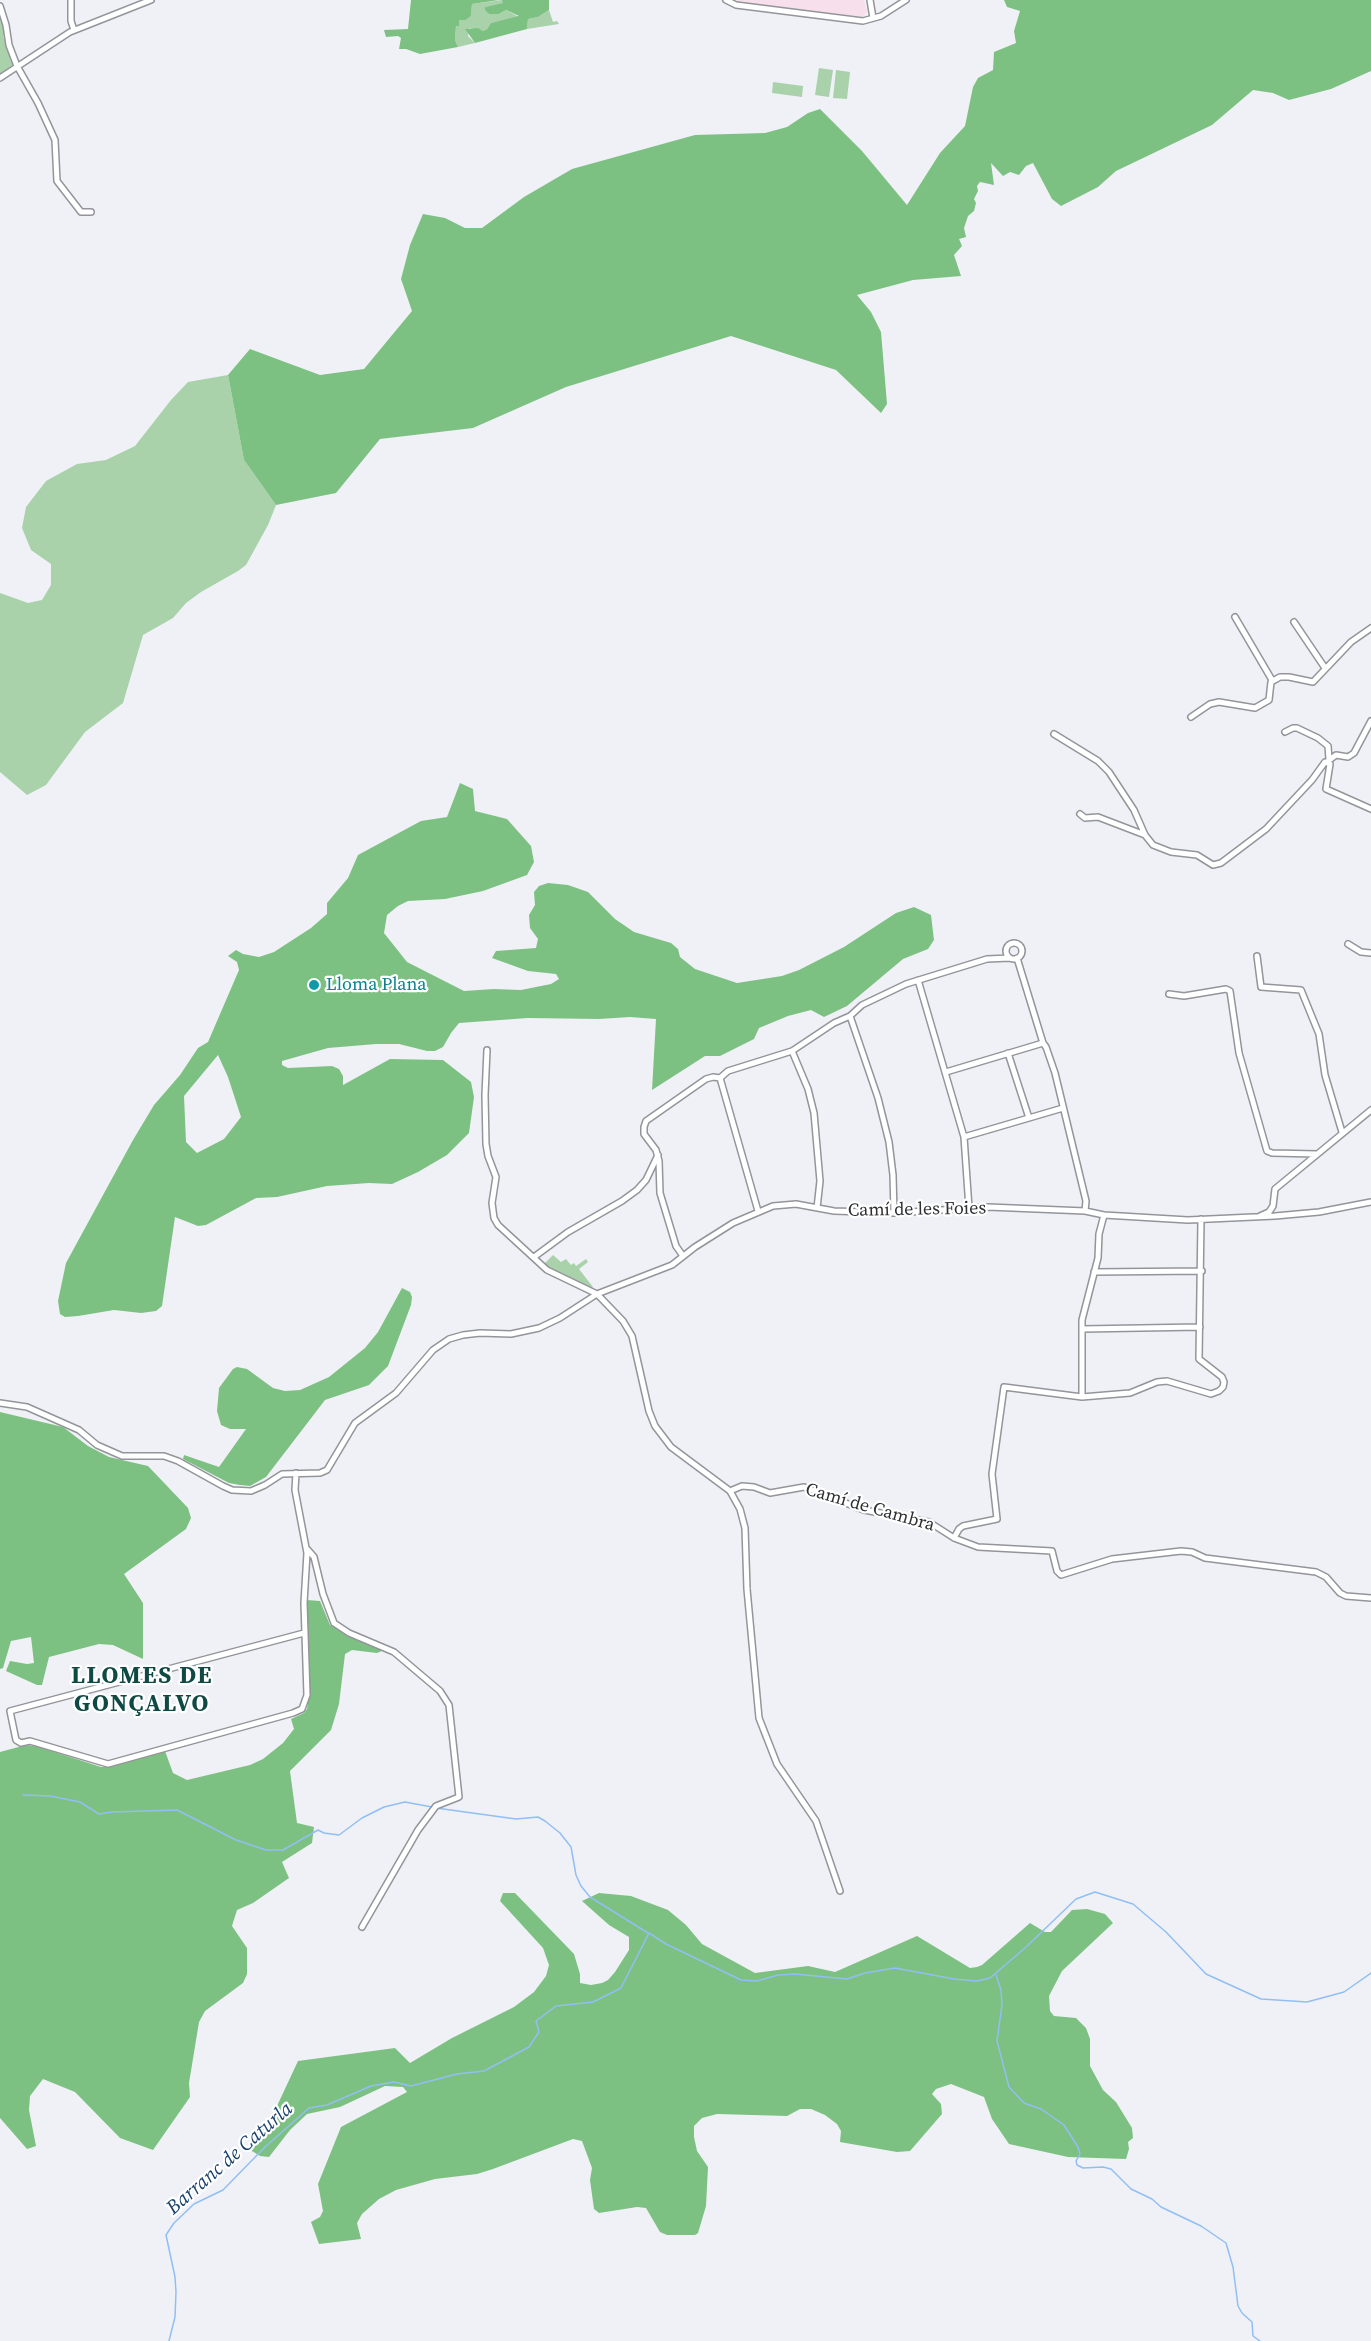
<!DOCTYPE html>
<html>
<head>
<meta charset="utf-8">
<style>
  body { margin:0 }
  canvas { display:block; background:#eff1f6 }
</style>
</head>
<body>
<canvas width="1371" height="2341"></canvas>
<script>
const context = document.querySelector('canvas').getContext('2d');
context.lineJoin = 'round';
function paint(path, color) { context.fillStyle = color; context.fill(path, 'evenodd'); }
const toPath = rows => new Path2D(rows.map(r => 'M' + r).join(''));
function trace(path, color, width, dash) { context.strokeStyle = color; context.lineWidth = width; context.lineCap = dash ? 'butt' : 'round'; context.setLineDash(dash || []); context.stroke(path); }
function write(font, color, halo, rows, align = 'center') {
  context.font = font + ' "Source Serif 4",serif'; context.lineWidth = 4.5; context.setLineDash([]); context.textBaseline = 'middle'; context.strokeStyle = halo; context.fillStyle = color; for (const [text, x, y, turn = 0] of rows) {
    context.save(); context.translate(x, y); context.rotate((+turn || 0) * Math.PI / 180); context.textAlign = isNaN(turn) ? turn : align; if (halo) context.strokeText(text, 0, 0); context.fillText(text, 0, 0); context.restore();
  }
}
paint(toPath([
  [737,0,864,0,867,12,863,17,737,2]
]), '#f7e0eb');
paint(toPath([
  [502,0,504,3,485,7,489,14,499,14,506,10,519,17,491,23,487,29,483,31,469,28,468,36,475,43,458,47,455,40,456,26,459,20,471,16,472,4],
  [549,10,553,22,557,21,559,24,527,29,528,19,538,17],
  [0,14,6,35,3,36,14,64,0,74],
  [819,68,833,70,829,97,815,95],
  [836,70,850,72,847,99,833,98],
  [773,82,803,86,802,97,772,93],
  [228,375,244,460,276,505,268,525,246,565,238,571,201,592,186,603,173,618,143,635,123,703,85,732,46,785,27,795,0,772,0,593,28,603,42,600,51,585,51,564,31,550,22,528,26,507,46,481,77,464,106,460,135,446,171,400,188,382],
  [553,1255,561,1262,566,1259,571,1265,574,1263,576,1266,586,1259,588,1262,579,1269,593,1287,591,1289,549,1269,544,1264]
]), '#a9d2ab');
paint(toPath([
  [411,0,499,0,472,4,471,16,465,20,459,20,459,26,456,26,455,40,458,47,420,54,406,49,399,49,401,38,398,36,386,37,384,30,408,29],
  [502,0,549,0,549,10,538,17,528,19,527,29,475,43,465,29,478,28,483,31,487,29,491,23,519,16,506,10,499,14,489,14,485,10,485,7,503,3],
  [1004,0,1371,0,1371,71,1331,89,1289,100,1273,93,1253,90,1212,125,1116,171,1098,187,1061,206,1052,199,1033,163,1026,166,1019,175,1010,172,1003,176,991,163,994,185,980,182,977,186,978,191,974,199,976,203,974,211,968,216,964,228,966,237,959,239,962,246,954,255,961,276,913,280,857,295,871,312,881,332,887,404,881,413,836,370,731,336,566,387,473,428,380,439,336,493,276,505,244,460,228,375,250,349,320,375,364,369,412,311,401,279,410,245,423,214,445,218,465,228,482,228,524,197,572,169,695,135,765,133,787,127,808,113,820,109,862,151,907,205,940,153,965,126,973,87,978,78,993,70,994,52,1016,43,1014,31,1020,11,1007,7],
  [460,783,473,789,475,811,507,819,531,846,534,862,527,875,483,891,445,899,408,901,398,906,387,915,384,933,407,962,464,991,494,989,521,990,551,984,559,979,556,974,528,971,492,958,496,951,536,948,538,939,530,928,529,915,535,905,534,892,539,886,548,883,568,885,588,892,615,919,634,932,671,943,678,949,680,957,695,969,737,983,782,976,799,970,844,947,896,913,914,907,931,915,934,940,928,949,903,959,847,1006,824,1017,811,1010,788,1016,759,1028,754,1039,720,1056,705,1056,652,1090,656,1019,630,1017,599,1019,528,1018,459,1023,451,1033,443,1047,435,1051,427,1051,399,1044,376,1044,328,1048,282,1061,282,1065,288,1068,332,1066,339,1069,343,1076,343,1085,390,1059,443,1060,471,1082,474,1097,469,1133,447,1155,418,1172,392,1184,369,1183,327,1186,277,1197,256,1198,206,1225,198,1226,175,1217,162,1306,156,1311,141,1313,114,1310,78,1316,65,1317,60,1314,58,1301,66,1263,133,1140,154,1105,180,1075,198,1048,208,1042,239,970,237,962,228,956,236,950,243,954,259,957,274,952,311,928,327,914,327,903,348,878,358,855,421,821,447,817],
  [218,1055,228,1077,241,1117,224,1139,197,1153,186,1142,184,1096],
  [402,1288,410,1292,412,1297,411,1305,388,1366,369,1385,325,1400,266,1477,250,1486,240,1485,229,1483,183,1459,184,1455,219,1467,246,1429,230,1429,221,1425,217,1411,219,1388,233,1369,237,1367,247,1369,273,1388,285,1391,300,1390,329,1377,365,1348,378,1332],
  [0,1412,63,1427,88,1446,109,1457,148,1466,188,1508,191,1518,186,1529,124,1574,143,1603,143,1659,113,1645,99,1644,49,1657,42,1685,37,1685,6,1671,10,1661,27,1664,34,1663,31,1637,11,1641,3,1668,0,1669],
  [307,1600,320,1601,330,1625,384,1650,377,1653,352,1650,345,1654,339,1704,331,1730,290,1771,297,1823,314,1827,312,1843,282,1862,289,1878,253,1903,237,1910,232,1926,247,1948,247,1974,243,1983,205,2011,199,2022,189,2083,190,2097,153,2150,120,2138,75,2092,43,2079,30,2096,29,2110,36,2146,27,2149,0,2118,0,1752,26,1745,36,1746,101,1767,110,1767,165,1751,173,1773,187,1780,250,1765,263,1759,283,1743,294,1729,291,1719,304,1713,307,1709,310,1689],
  [503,1893,515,1893,574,1954,580,1974,580,1983,591,1985,602,1983,608,1980,615,1972,629,1950,629,1937,609,1925,582,1901,599,1893,631,1896,668,1910,686,1925,702,1944,755,1973,808,1966,835,1972,917,1936,970,1968,977,1967,982,1965,1030,1923,1045,1932,1051,1932,1072,1910,1087,1909,1105,1914,1113,1923,1062,1971,1049,1996,1050,2011,1054,2016,1076,2018,1086,2028,1090,2039,1090,2066,1103,2090,1116,2102,1132,2128,1133,2138,1128,2142,1129,2149,1126,2159,1068,2157,1009,2144,992,2119,984,2097,951,2084,936,2089,932,2094,941,2104,942,2114,910,2151,897,2152,840,2142,841,2131,837,2124,825,2115,811,2109,800,2109,787,2116,717,2114,702,2118,694,2126,694,2137,697,2151,708,2167,706,2206,698,2233,695,2235,667,2235,660,2232,646,2208,637,2207,599,2213,594,2209,590,2180,592,2168,582,2141,573,2139,493,2169,477,2174,435,2179,396,2190,379,2199,362,2214,357,2223,361,2239,319,2244,311,2222,320,2217,323,2211,318,2184,341,2127,407,2092,403,2087,385,2086,340,2107,307,2114,290,2130,269,2157,260,2156,252,2151,253,2140,270,2121,298,2061,395,2048,410,2063,452,2038,514,2007,534,1992,546,1976,549,1965,543,1948,500,1901]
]), '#7dc182');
trace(toPath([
  [23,1795,50,1796,80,1802,99,1814,112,1812,177,1810,236,1840,266,1850,283,1850,318,1830,324,1833,339,1835,362,1818,384,1807,405,1802,432,1807],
  [436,1808,516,1819,538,1817,545,1821,560,1833,571,1847,576,1875,581,1886,590,1897,648,1933],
  [996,1975,1001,1990,1002,2005,997,2041,1009,2087,1024,2103,1041,2109,1064,2125,1078,2147,1080,2154,1076,2161,1077,2165,1083,2168,1103,2167,1111,2169,1131,2189,1152,2199,1161,2207,1201,2226,1226,2243,1233,2267,1238,2306,1242,2313,1252,2322,1253,2336,1260,2341],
  [169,2341,175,2317,176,2292,175,2277,166,2235,174,2223,194,2204,223,2190,265,2147,309,2108,327,2105,371,2086,394,2082,411,2086,457,2074,484,2071,529,2047,539,2032,536,2021,556,2006,593,2002,621,1988,649,1933,666,1944,741,1980,757,1981,778,1975,795,1974,847,1979,865,1973,895,1968,954,1979,977,1981,990,1978,1025,1948,1076,1899,1095,1892,1133,1904,1166,1932,1206,1974,1261,1999,1307,2002,1344,1992,1371,1973]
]), '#91bff4', 1.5);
const minor = toPath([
  [71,0,71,21,74,30],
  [726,0,736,5,863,21,881,16,906,0],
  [870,0,873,18],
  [0,6,6,25,9,45,17,66,38,103,55,140,57,181,81,212,91,212],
  [0,78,70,32,151,0],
  [1235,617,1272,680],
  [1294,622,1325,668],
  [1191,717,1210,704,1219,702,1255,708,1269,700,1271,682,1280,677,1289,677,1313,682,1351,642,1371,628],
  [1285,732,1293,728,1297,728,1318,738,1328,746,1329,759],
  [1054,734,1098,761,1109,772,1134,810,1145,835,1153,845,1171,852,1197,855,1213,865,1221,863,1266,829,1312,780,1325,762,1330,764,1326,789,1371,809],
  [1328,761,1336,755,1348,757,1354,753,1371,721],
  [1080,814,1085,818,1098,817,1145,835],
  '1006 951a8 8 0 1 1 16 0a8 8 0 1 1-16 0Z',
  [1348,944,1361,952,1371,953],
  [1257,956,1261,987,1301,990,1319,1034,1325,1075,1342,1132],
  [1017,958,1043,1043,1046,1047,1055,1073,1086,1201,1085,1211],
  [918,980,964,1137,969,1208],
  [1169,994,1184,996,1226,989,1230,991,1239,1053,1267,1151,1272,1153,1317,1154],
  [850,1016,878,1098,889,1142,893,1175,894,1213],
  [487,1050,485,1095,486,1144,488,1156,496,1177,492,1203,494,1218,498,1225,547,1270,597,1294,623,1321,632,1336,649,1411,655,1426,671,1447,730,1491,740,1509,745,1528,747,1589,759,1718,777,1764,816,1821,840,1891],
  [792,1051,808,1089,814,1113,820,1181,817,1208],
  [1008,1053,1029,1118],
  [946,1072,1043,1043],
  [720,1078,758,1211],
  [964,1137,1063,1108],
  [1260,1216,1269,1212,1273,1206,1275,1189,1371,1110],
  [683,1256,676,1246,660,1193,659,1161,656,1150,644,1134,644,1127,646,1121,706,1079,713,1077,720,1078,728,1071,792,1051,834,1023,850,1016,862,1005,906,984,987,959,1010,958],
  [534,1257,568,1232,622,1201,637,1190,646,1180,658,1155],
  [1094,1272,1202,1271],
  [1082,1329,1200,1327],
  [1082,1397,1082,1320,1098,1258,1099,1234,1104,1215],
  [0,1403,27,1407,79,1430,97,1445,122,1456,164,1456,178,1461,223,1486,232,1490,251,1491,265,1485,282,1474,320,1473,327,1470,355,1423,396,1393,433,1350,449,1339,463,1335,480,1333,511,1334,539,1328,560,1318,597,1294,672,1265,695,1247,733,1223,773,1206,796,1204,834,1211,894,1213,988,1207,1085,1211,1104,1215,1188,1220,1275,1216,1319,1212,1371,1202],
  [296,1473,295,1490,307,1553,304,1603,307,1695,302,1709,293,1713,108,1764,30,1741,21,1743,16,1740,10,1711,304,1633],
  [730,1491,742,1486,754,1487,770,1493,804,1487,864,1510,929,1522,954,1538,978,1547,1052,1551,1057,1571,1061,1575,1112,1559,1181,1551,1192,1552,1205,1558,1316,1572,1326,1577,1340,1593,1346,1596,1371,1598],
  [954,1538,959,1529,963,1526,997,1519,992,1474,1004,1387,1082,1397,1130,1393,1157,1382,1167,1381,1211,1394,1219,1391,1223,1387,1224,1382,1222,1377,1199,1359,1201,1219],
  [307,1549,314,1557,323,1594,334,1623,349,1633,394,1652,440,1691,449,1705,459,1797,436,1806,418,1830,362,1927]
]);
trace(minor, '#94959a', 8);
trace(minor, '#fff', 5);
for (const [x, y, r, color] of [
  [314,985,6,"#0f9aa8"]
]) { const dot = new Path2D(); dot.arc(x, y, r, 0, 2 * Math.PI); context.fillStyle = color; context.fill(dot); trace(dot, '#fff', 2); }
write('18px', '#0d838f', '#fff', [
  ["Lloma Plana",326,985]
], 'left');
write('18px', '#2e2f31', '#fff', [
  ["Camí de les Foies",917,1210,-1],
  ["Camí de Cambra",870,1508,16]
]);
write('italic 20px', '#19426c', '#fff', [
  ["Barranc de Caturla",230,2159,-41]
]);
context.letterSpacing = '1.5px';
write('bold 24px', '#0e4a43', '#fff', [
  ["LLOMES DE",142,1677],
  ["GONÇALVO",142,1705]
]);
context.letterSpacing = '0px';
</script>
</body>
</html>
